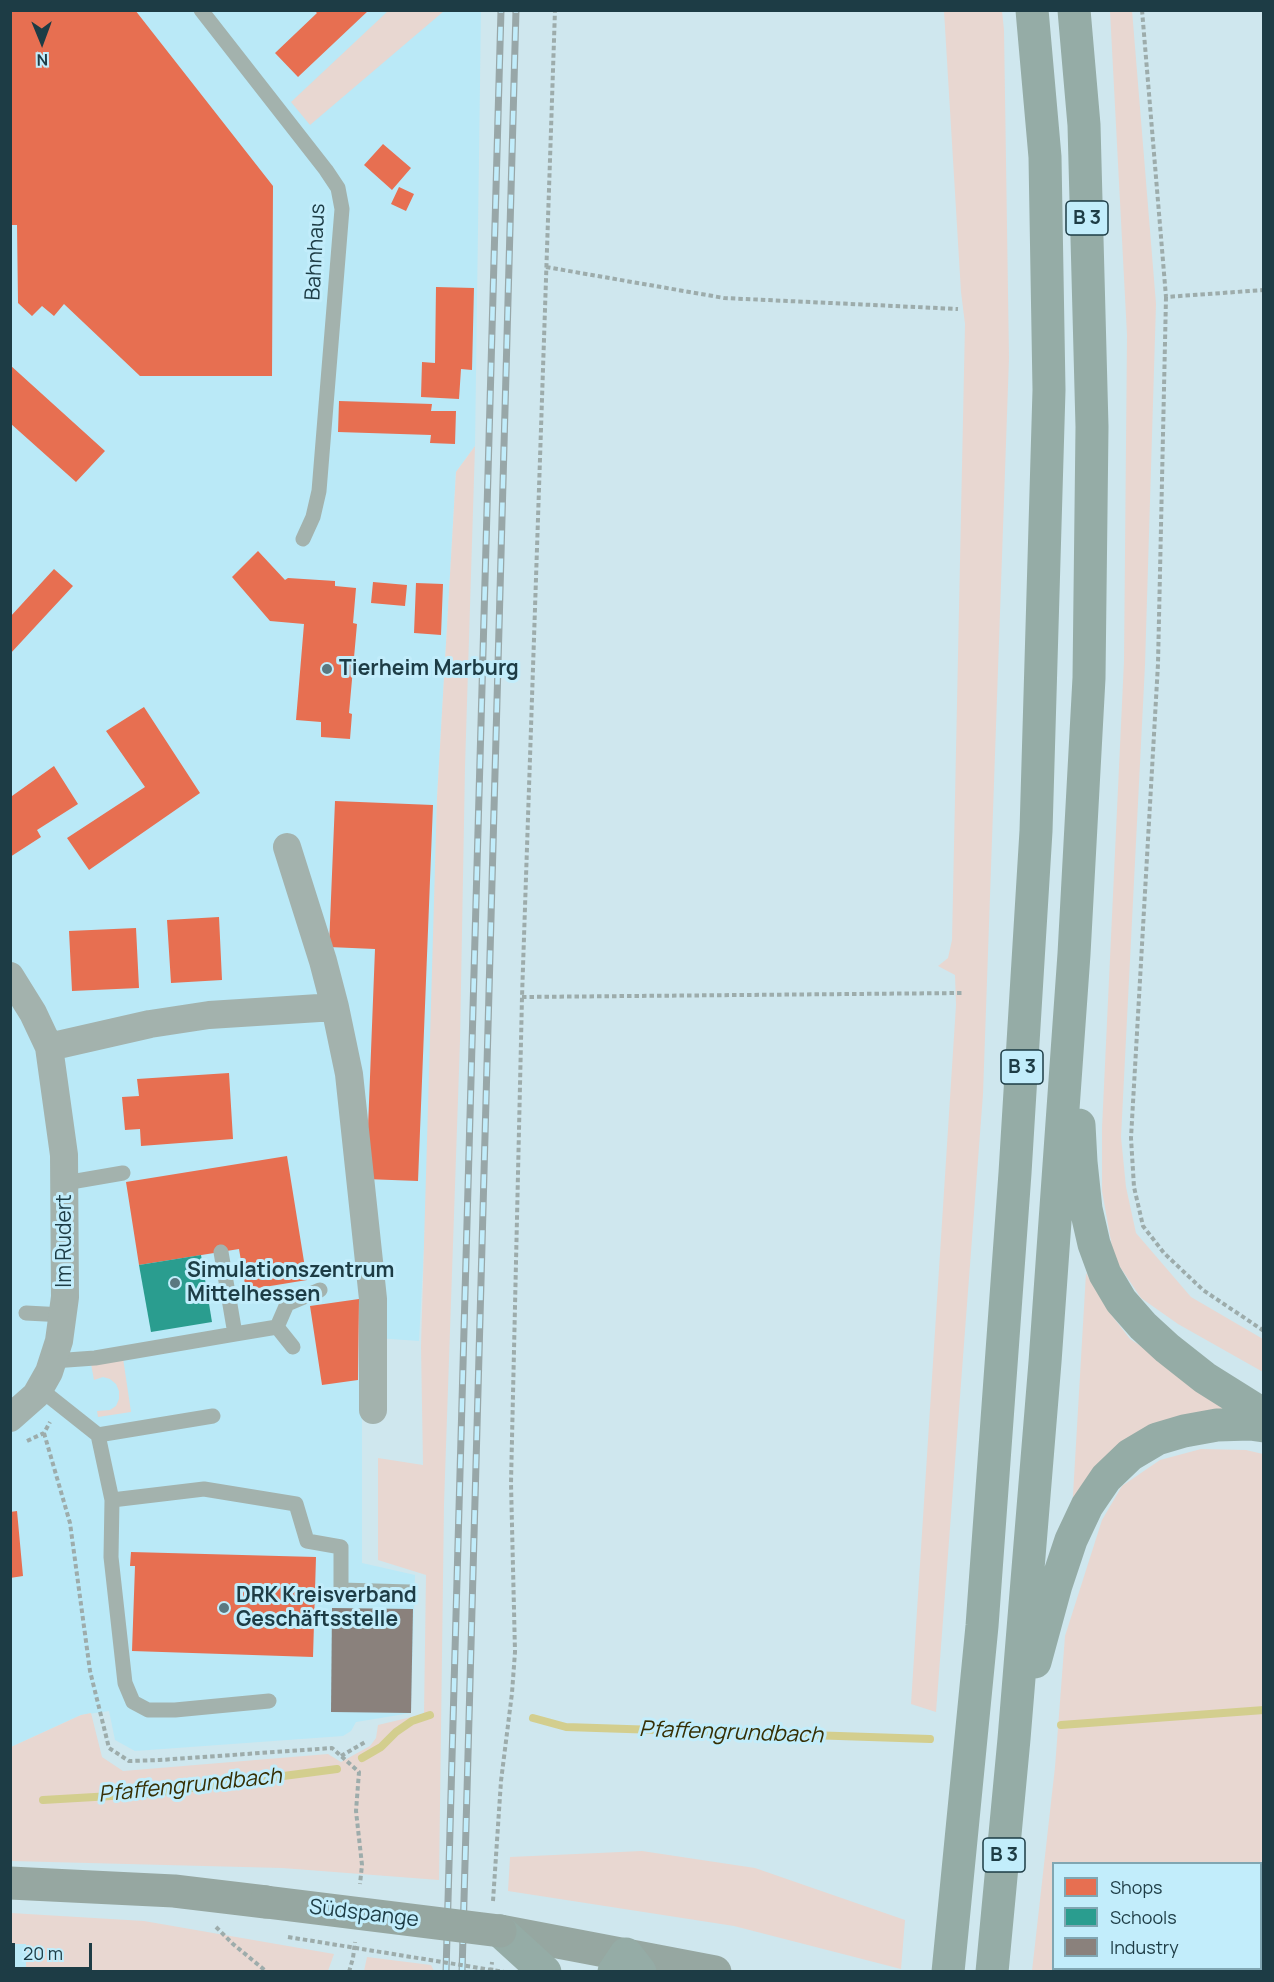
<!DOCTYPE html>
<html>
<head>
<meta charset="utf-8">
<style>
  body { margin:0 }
  #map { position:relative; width:1274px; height:1982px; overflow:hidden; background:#cfe7ee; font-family:Manrope,sans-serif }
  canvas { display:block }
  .frame { position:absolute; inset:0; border:12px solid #1d3c45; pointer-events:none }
  .legend { position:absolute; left:1052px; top:1862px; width:210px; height:108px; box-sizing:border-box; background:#c2edfb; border:2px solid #80a6b2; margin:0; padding:8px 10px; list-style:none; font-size:18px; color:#1d3c45 }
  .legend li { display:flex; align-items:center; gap:12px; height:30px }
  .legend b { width:30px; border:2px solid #80a6b2 }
  .north { position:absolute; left:12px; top:12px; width:60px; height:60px; -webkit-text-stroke:4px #c2edfb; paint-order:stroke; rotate:179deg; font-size:16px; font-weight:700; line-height:24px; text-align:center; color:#1d3c45 }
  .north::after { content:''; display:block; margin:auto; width:21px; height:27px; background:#1d3c45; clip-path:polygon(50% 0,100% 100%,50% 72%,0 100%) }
  .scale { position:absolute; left:12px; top:1943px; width:80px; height:27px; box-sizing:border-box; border:3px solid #1d3c45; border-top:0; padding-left:8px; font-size:18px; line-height:21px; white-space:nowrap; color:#1d3c45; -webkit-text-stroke:4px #c2edfb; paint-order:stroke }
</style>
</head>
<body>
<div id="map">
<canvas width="1274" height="1982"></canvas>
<div class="frame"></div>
<ul class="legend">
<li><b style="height:16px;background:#e76f51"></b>Shops</li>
<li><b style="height:16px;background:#2a9d8f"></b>Schools</li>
<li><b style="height:16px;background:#8a817c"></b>Industry</li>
</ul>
<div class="north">N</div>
<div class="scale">20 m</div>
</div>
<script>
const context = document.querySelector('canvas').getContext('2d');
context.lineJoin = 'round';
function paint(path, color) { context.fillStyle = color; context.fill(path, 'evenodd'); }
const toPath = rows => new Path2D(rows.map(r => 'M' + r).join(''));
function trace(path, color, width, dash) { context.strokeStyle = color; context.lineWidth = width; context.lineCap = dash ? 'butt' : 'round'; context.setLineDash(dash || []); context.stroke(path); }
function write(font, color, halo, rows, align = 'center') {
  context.font = font + ' Manrope,sans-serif'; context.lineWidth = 6; context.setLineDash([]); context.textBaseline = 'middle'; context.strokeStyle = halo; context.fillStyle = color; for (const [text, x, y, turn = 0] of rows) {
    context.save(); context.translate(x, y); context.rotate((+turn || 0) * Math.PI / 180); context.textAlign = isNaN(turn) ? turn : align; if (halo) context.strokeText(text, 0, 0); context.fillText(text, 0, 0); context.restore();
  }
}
paint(toPath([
  [10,11,481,11,475,446,456,472,437,798,428,1174,419,1341,362,1337,362,1563,415,1575,411,1713,356,1722,351,1731,343,1736,135,1751,115,1740,109,1711,81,1715,11,1747],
  [11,1944,26,1944,26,1971,11,1972]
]), '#bae9f7');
paint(toPath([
  [1132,10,1156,304,1145,665,1121,1137,1126,1187,1136,1233,1191,1297,1263,1339,1263,1372,1178,1324,1141,1298,1114,1258,1102,1191,1102,1128,1124,661,1127,335,1110,11],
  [388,11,444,11,310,125,291,102],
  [944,11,1002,11,1004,30,1009,358,983,1094,936,1712,911,1704,956,1005,955,975,938,966,948,958,952,940,965,324,961,292],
  [475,446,465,767,460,1041,444,1504,439,1880,282,1868,11,1861,11,1747,81,1715,91,1713,102,1757,123,1771,328,1754,341,1762,370,1746,376,1738,378,1725,424,1714,426,1575,378,1560,378,1458,423,1465,421,1346,437,798,456,472],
  [1086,1273,1107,1309,1130,1339,1237,1408,1188,1424,1072,1512],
  [123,1358,131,1412,98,1417,97,1411,110,1410,116,1406,119,1399,119,1391,116,1384,110,1379,103,1377,94,1380,91,1364],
  [1201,1449,1246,1450,1263,1454,1263,1856,1261,1864,1054,1864,1054,1968,1222,1969,1221,1972,1032,1971,1055,1767,1065,1636,1102,1520,1122,1486,1160,1460],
  [642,1851,755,1868,905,1920,901,1969,734,1926,508,1891,510,1857],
  [11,1913,144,1921,334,1954,328,1971,26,1971,26,1944,11,1944],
  [367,1957,431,1965,434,1971,364,1971]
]), '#e8d7d1');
paint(toPath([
  [10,10,135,10,273,186,272,376,140,376,64,304,54,316,42,306,32,316,18,303,17,225,10,225],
  [314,10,369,10,298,77,275,53,317,13],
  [383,144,411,168,392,190,364,165],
  [399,187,414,194,406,211,391,204],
  [436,287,474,288,472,370,461,369,459,399,421,397,422,362,435,363],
  [10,365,105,451,76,482,10,423],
  [339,401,432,404,431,411,456,411,455,444,430,443,431,435,338,432],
  [258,551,285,580,288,578,335,581,335,586,356,588,353,623,357,624,349,713,352,714,350,739,321,737,321,722,296,720,304,624,270,621,232,577],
  [54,569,73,586,10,654,10,617],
  [373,582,407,585,405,606,371,603],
  [416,583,443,584,441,635,414,633],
  [144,707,200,793,89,870,67,838,145,787,106,731],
  [54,766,78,804,37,830,41,837,10,857,10,795,12,796],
  [335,801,433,805,418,1181,366,1179,375,949,329,947],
  [219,917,222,980,171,983,167,920],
  [136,928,139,988,72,991,69,931],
  [229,1073,233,1139,141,1146,140,1129,125,1130,122,1097,139,1096,137,1079],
  [287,1156,307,1280,246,1290,239,1249,139,1265,126,1182],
  [359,1299,358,1380,322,1385,310,1306],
  [17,1511,23,1576,10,1578,10,1512],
  [131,1552,316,1557,313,1657,132,1651,135,1566,130,1566]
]), '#e76f51');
paint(toPath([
  [201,1255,212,1322,151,1332,139,1265]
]), '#2a9d8f');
paint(toPath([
  [332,1608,413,1609,411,1713,331,1712]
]), '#8a817c');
trace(toPath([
  [533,1718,566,1727,930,1739],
  [1061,1725,1264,1710],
  [362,1758,381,1747,396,1732,412,1721,430,1715],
  [43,1800,146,1794,337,1769]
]), '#d3ce8e', 8);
trace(toPath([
  [1142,10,1166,297,1264,290],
  [546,267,724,298,958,309],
  [1166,297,1158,664,1131,1138,1134,1187,1143,1226,1164,1253,1203,1290,1264,1331],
  [522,997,962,993],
  [44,1433,70,1523,90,1671,109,1748,129,1761,160,1760,332,1748,359,1772,356,1811,362,1865,360,1884],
  [27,1441,44,1433,50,1422],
  [341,1756,367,1741],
  [493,1901,501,1781,512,1693,515,1652,511,1483,522,997,555,10],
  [216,1927,233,1944,267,1972],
  [349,1972,353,1958,355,1942],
  [491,1972,492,1962]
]), '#9dacab', 4, [4.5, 3]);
trace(toPath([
  [201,10,326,170,338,188,342,209,319,491,313,517,303,539],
  [65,1183,123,1173],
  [26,1313,64,1315],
  [277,1327,287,1304,320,1290],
  [235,1334,277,1327,293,1347],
  [53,1361,95,1358,235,1334,221,1252],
  [40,1389,98,1435,112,1500,111,1557,125,1683,133,1702,148,1710,175,1710,269,1701],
  [98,1435,213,1416],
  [112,1500,204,1489,296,1504,307,1541,341,1547,341,1590,410,1592]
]), '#a3b2ad', 15);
trace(toPath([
  [287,847,323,961,335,1007,349,1074,373,1299,373,1410],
  [10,976,33,1013,49,1047,64,1155,65,1297,59,1341,49,1372,36,1395,10,1418],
  [49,1047,150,1024,209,1015,335,1007]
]), '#a3b2ad', 28);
trace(toPath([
  [10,1883,174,1891,266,1902],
  [500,1931,715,1972]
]), '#96a7a1', 33);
trace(toPath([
  [1079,1125,1081,1162,1086,1209,1094,1244,1105,1274,1121,1301,1143,1326,1167,1348,1205,1378,1264,1415],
  [1035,1662,1056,1585,1071,1540,1087,1506,1106,1478,1130,1455,1157,1439,1184,1431,1217,1425,1250,1424,1264,1426],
  [500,1931,545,1972],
  [614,1972,626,1954,640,1972],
  [948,1972,982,1626,1015,1173,1036,831,1049,390,1045,157,1032,10],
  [992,1972,1014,1739,1045,1362,1074,954,1089,678,1092,427,1084,125,1074,10]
]), '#95aca6', 33);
const rail = toPath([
  [446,1972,501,10],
  [462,1972,516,10]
]);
trace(rail, '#98a7a8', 7);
trace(rail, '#c2edfb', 4.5, [14]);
trace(toPath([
  [288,1937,504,1972]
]), '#9dacab', 4, [4.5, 3]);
trace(toPath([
  [266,1902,500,1931]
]), '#96a7a1', 33);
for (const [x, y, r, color] of [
  [327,669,6,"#5b7880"],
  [175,1283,6,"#5b7880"],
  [224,1608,6,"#5b7880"]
]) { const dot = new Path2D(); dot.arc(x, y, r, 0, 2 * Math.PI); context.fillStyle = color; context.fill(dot); trace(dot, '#c2edfb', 2); }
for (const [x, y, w] of [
  [1087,218,42],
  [1022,1067,42],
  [1004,1855,42]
]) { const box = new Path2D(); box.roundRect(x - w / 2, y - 17, w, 34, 4.5); context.fillStyle = '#c2edfb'; context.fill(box); trace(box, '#1d3c45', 1.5); }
write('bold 20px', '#1d3c45', null, [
  ["B 3",1087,218],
  ["B 3",1022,1067],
  ["B 3",1004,1855]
]);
write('21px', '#1d3c45', '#c2edfb', [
  ["Bahnhaus",316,252,-87],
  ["Im Rudert",65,1241,-90],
  ["Südspange",364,1914,7]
]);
write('bold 21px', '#1d3c45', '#c2edfb', [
  ["Tierheim Marburg",339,669],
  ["Simulationszentrum",187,1271],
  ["Mittelhessen",187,1295],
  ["DRK Kreisverband",236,1596],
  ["Geschäftsstelle",236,1620]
], 'left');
write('italic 22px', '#362f04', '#c2edfb', [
  ["Pfaffengrundbach",731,1733,2],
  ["Pfaffengrundbach",190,1786,-6]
]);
</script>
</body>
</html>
